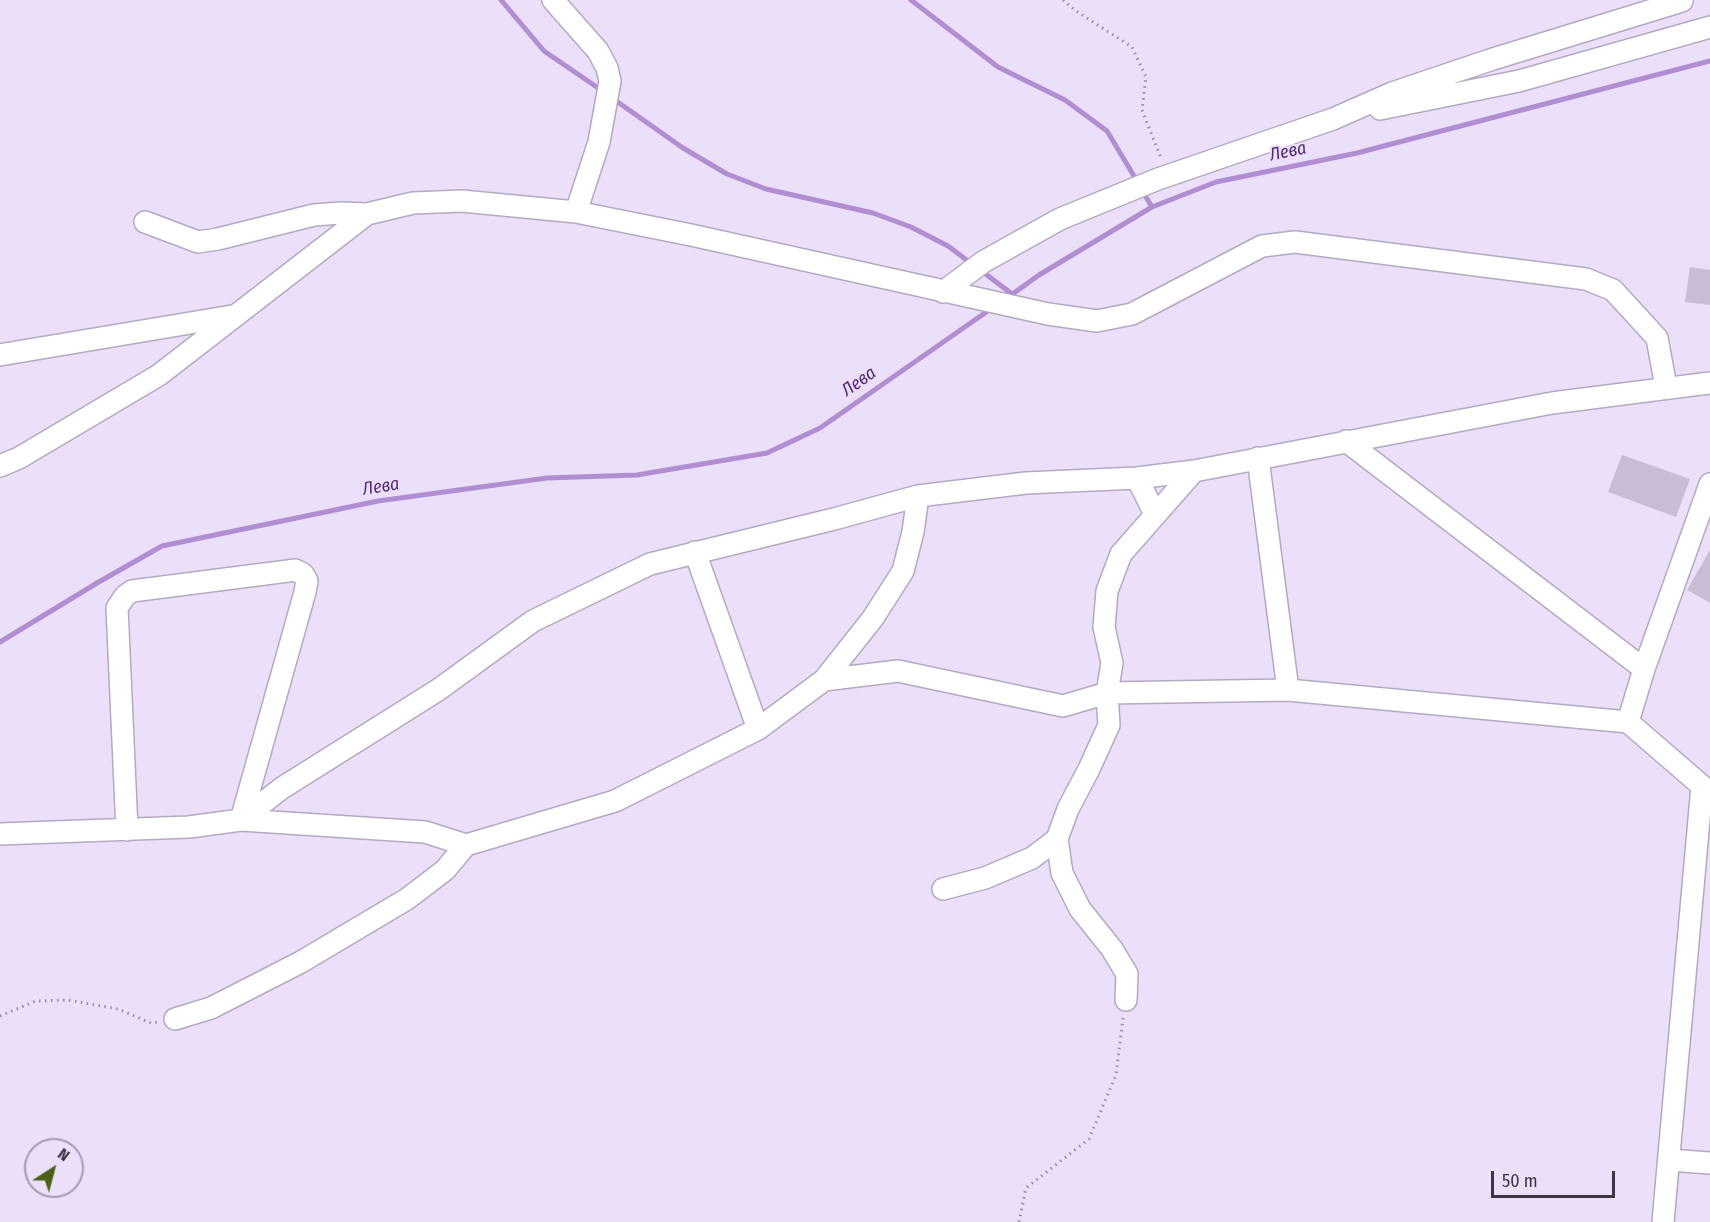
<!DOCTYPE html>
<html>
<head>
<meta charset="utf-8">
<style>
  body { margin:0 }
  #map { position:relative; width:1710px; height:1222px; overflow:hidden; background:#ebdff9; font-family:"Fira Sans Condensed",sans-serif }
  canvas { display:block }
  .north { position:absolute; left:24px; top:1138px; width:60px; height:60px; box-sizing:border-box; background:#ebdff9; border:2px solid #a59baf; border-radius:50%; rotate:36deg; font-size:16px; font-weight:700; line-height:24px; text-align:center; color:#3b3640 }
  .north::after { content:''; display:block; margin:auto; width:21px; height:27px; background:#476213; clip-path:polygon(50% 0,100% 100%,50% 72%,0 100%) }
  .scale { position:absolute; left:1491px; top:1171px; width:124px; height:27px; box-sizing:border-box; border:3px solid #3b3640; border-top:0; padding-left:8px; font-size:18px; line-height:21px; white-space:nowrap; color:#3b3640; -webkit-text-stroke:4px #ebdff9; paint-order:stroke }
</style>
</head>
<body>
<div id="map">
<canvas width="1710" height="1222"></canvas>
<div class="north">N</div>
<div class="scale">50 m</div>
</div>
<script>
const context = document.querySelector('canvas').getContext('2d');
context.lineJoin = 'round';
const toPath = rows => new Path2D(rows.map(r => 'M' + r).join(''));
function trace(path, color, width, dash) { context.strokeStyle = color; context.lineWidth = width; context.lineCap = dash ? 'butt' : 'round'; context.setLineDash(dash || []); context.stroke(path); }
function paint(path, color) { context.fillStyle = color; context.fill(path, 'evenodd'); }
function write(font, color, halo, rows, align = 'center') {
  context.font = font + ' "Fira Sans Condensed",sans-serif'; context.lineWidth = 4.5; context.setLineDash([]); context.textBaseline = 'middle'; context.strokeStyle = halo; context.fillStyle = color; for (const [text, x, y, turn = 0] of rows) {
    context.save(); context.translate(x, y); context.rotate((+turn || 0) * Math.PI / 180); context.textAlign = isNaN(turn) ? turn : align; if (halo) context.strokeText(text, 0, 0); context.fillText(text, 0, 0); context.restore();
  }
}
trace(toPath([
  [501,0,544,51,604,92],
  [911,0,998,67,1065,100,1107,131,1137,181],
  [612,98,683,148,727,174,766,189,873,213,911,227,948,246,972,264],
  [1141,189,1152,207],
  [979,269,1012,294],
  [1007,298,1039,275,1152,207,1216,182,1357,153,1710,61],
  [0,642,97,583,162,546,378,501,547,478,637,475,767,453,820,428,992,308]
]), '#b08ed1', 5);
paint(toPath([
  [1690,267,1710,270,1710,305,1685,302],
  [1622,455,1690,479,1676,517,1608,492],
  [1710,550,1710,603,1687,590]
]), '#c9bdd6');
const minor = toPath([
  [553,0,598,51,607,68,610,81,599,142,576,212],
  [1380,109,1519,81,1710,27],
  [145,222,198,242,218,239,314,215,341,213,367,214],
  [943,292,983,262,1060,219,1158,179,1333,119,1392,93,1493,59,1682,1],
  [0,355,232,316],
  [1346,441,1644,669],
  [1258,458,1288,690],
  [0,466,19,458,159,375,367,214,413,203,462,201,576,212,691,235,1048,314,1097,321,1132,314,1262,246,1295,242,1586,279,1613,290,1657,338,1666,387],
  [1137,478,1155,514],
  [695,552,758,729],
  [824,680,873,618,903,571,913,532,918,496],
  [127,830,117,608,125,596,132,591,288,571,295,570,303,574,307,581,305,592,241,820,425,832,466,845,615,801,758,729,824,680,898,671,1063,706,1107,693,1288,690,1628,722],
  [0,834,189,827,241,820,282,788,438,690,533,621,650,564,834,519,918,496,1026,483,1137,478,1194,471,1552,403,1710,383],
  [943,889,985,878,1032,858,1057,839],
  [1126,1000,1127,974,1112,949,1080,909,1062,873,1057,839,1068,809,1089,769,1109,725,1107,693,1112,663,1104,627,1107,591,1121,554,1194,471],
  [175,1019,211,1008,301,962,407,899,445,870,466,845],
  [1669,1160,1710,1163],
  [1663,1222,1702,786,1628,722,1644,669,1710,484]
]);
trace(minor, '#b5a9c2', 24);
trace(toPath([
  [1063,0,1076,11,1132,47,1146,77,1142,110,1161,158],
  [0,1016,36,1001,68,1000,118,1009,151,1023,158,1022],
  [1019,1222,1026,1188,1089,1139,1116,1075,1123,1018]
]), '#978ea0', 3, [1.5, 4.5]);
trace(minor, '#fff', 21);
write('italic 18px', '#552977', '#ebdff9', [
  ["Лева",1288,152,-12],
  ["Лева",859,382,-35],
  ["Лева",381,487,-9]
]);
</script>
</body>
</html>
